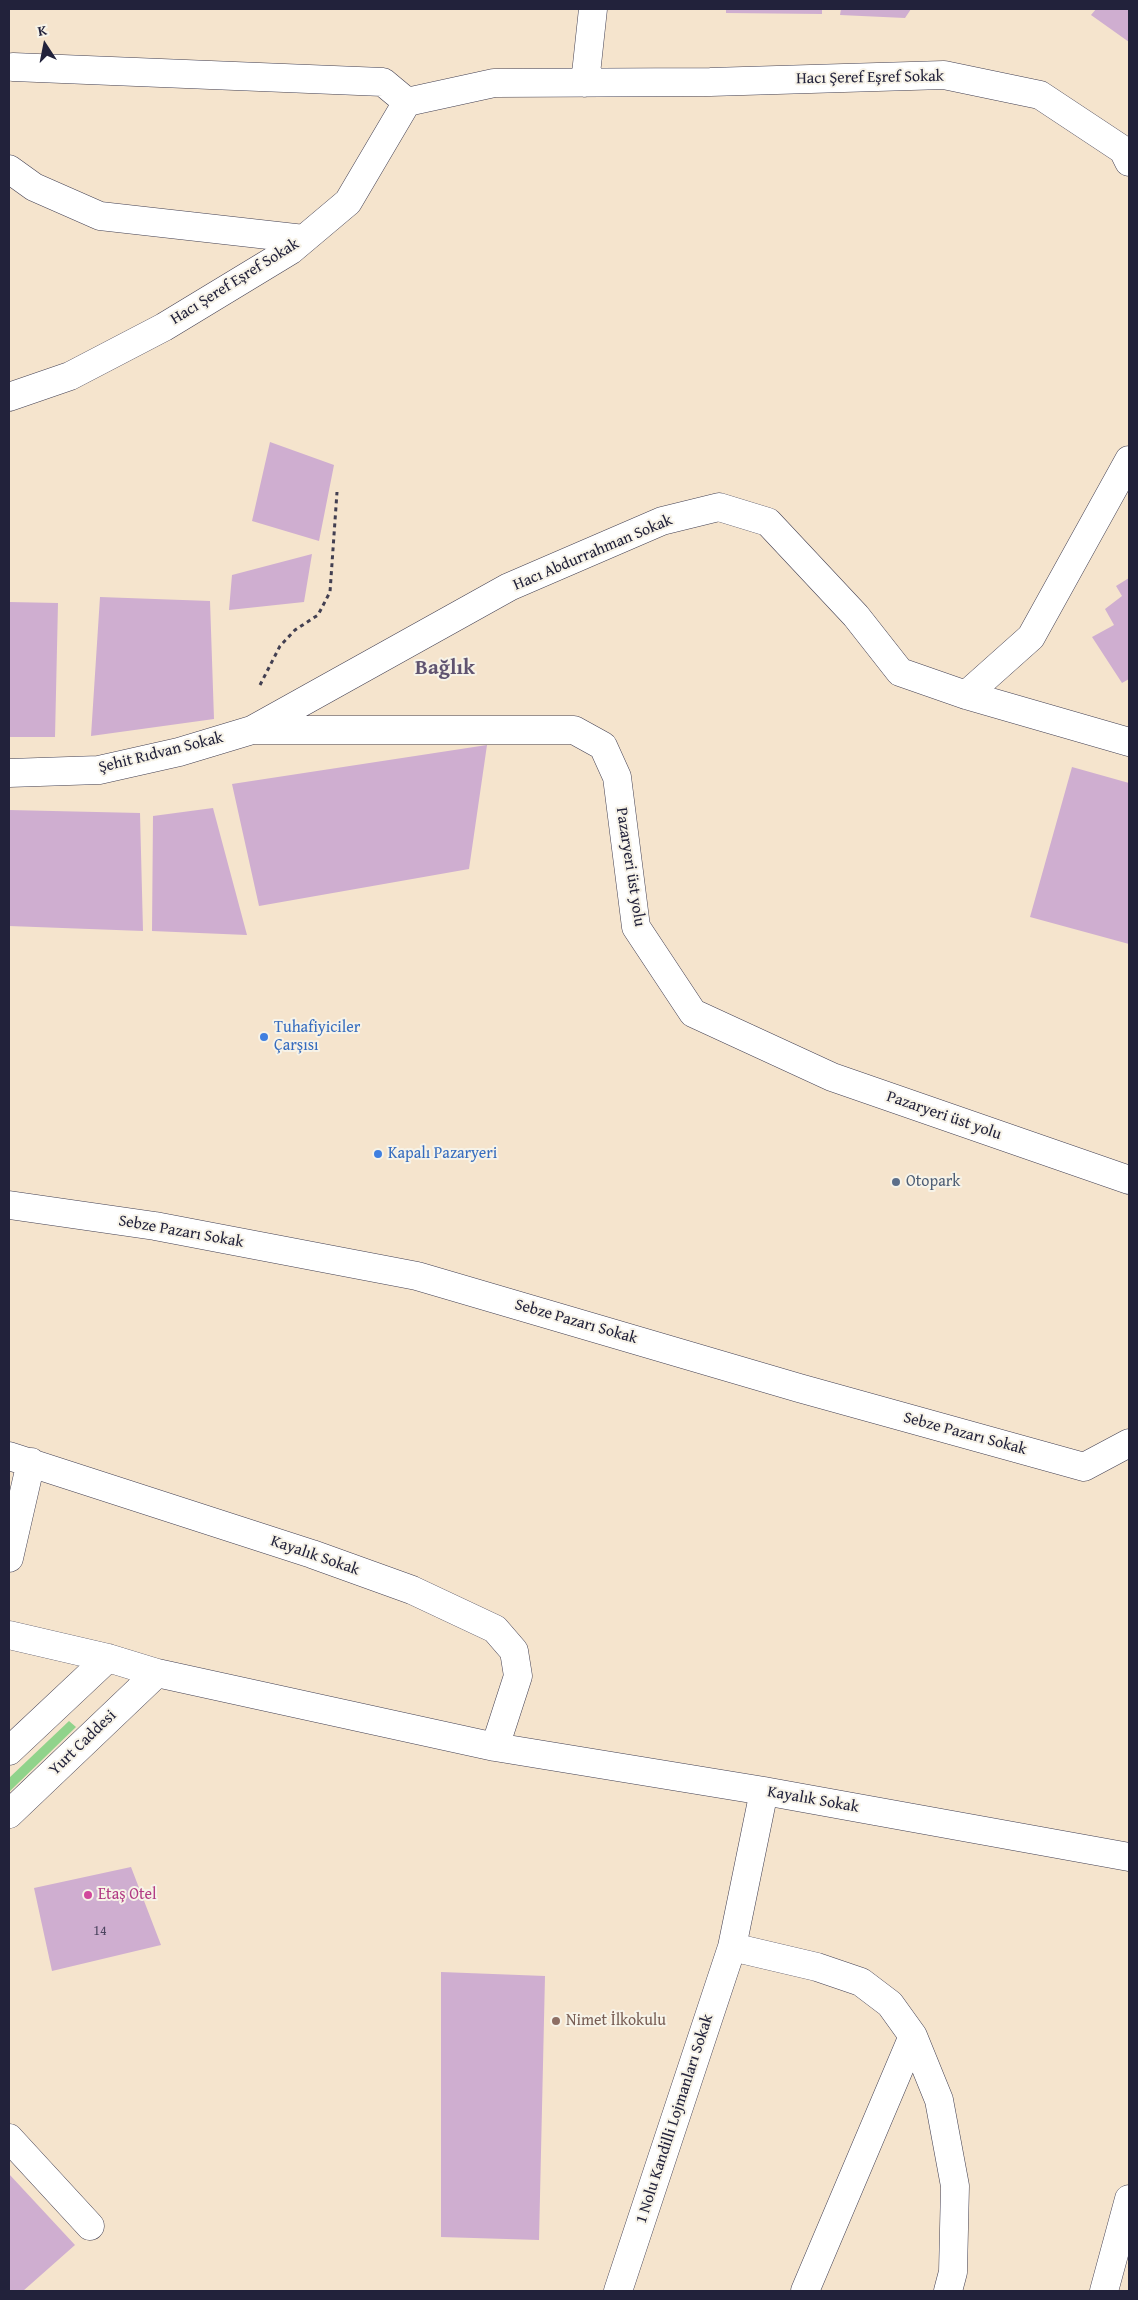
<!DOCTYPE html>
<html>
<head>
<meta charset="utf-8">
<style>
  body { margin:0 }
  #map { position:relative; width:1138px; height:2300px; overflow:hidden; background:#f5e4cd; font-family:"Gentium Book Plus",serif }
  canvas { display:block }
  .frame { position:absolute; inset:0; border:10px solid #22223b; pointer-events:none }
  .north { position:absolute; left:20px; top:20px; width:50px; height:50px; -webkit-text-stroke:4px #f7f3e8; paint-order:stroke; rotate:349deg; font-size:14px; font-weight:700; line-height:20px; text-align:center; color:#22223b }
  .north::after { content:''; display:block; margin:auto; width:18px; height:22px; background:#22223b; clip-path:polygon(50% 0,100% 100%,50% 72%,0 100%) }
</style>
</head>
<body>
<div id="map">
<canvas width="1138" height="2300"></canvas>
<div class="frame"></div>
<div class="north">K</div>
</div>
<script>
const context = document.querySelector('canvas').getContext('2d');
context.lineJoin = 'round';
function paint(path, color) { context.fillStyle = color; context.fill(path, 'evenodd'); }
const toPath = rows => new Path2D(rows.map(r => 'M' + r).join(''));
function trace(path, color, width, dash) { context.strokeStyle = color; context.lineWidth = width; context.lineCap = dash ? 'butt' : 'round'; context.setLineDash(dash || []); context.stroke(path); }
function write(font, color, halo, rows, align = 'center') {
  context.font = font + ' "Gentium Book Plus",serif'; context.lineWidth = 4; context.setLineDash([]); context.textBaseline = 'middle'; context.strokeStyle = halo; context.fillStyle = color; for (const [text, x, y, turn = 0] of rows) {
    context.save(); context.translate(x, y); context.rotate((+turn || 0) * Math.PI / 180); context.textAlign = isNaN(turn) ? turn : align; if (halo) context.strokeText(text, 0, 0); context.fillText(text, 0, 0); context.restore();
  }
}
paint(toPath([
  [69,1721,76,1727,9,1792,9,1778]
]), '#90d38b');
paint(toPath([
  [726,9,822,9,822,14,726,13],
  [841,9,911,9,905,18,840,15],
  [1096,9,1129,9,1129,42,1091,15],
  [270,442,334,465,319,541,252,521],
  [312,554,304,602,229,610,232,575],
  [1129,578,1129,679,1122,683,1092,637,1114,625,1105,609,1122,596,1116,586],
  [100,597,210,601,214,719,91,736],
  [9,602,58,603,55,737,9,737],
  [487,745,469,869,259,906,232,784],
  [1072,767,1129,783,1129,944,1030,917],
  [213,808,247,935,152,931,153,816],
  [9,810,140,813,143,931,9,926],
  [131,1867,161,1945,52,1971,34,1888],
  [441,1972,545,1976,539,2240,441,2237],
  [9,2174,75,2245,23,2291,9,2291]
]), '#cfaed0');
const minor = toPath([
  [13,67,383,82,407,102],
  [585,83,593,9],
  [9,169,34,187,100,216,304,239],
  [9,397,70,376,164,327,291,250,348,202,407,102,494,83,710,82,944,75,1040,95,1123,150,1129,162],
  [966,695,1031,637,1129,460],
  [255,730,574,730,603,746,617,777,636,927,693,1013,832,1077,1129,1180],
  [9,773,99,770,179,752,252,730,509,587,662,521,719,507,768,522,856,616,900,672,966,695,1129,742],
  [9,1205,155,1226,417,1276,799,1388,1084,1467,1129,1443],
  [9,1456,312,1554,412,1590,495,1629,514,1651,518,1676,495,1747],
  [9,1558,31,1462],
  [9,1635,108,1658,157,1673,495,1747,764,1791,1129,1857],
  [9,1751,108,1658],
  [9,1814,157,1673],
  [732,1947,817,1967,861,1982,890,2004,913,2036,939,2100,955,2186,953,2272,948,2291],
  [9,2138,90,2226],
  [618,2291,732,1947,764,1791],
  [805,2291,913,2036],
  [1104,2291,1129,2199]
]);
trace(minor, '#423f51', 29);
trace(toPath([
  [260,685,280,646,295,630,318,615,330,592,337,492]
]), '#423f51', 3, [4, 4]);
trace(minor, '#fff', 28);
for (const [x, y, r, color] of [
  [264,1037,5,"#3f7fe0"],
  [378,1154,5,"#3f7fe0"],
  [896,1182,5,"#5c6f8a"],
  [88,1895,5,"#d1479c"],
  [556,2021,5,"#8d6e63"]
]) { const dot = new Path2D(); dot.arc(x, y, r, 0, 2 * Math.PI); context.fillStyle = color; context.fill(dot); trace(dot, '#f7f3e8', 2); }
write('14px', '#4d4560', null, [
  ["14",100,1931]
]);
write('16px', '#22223b', '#f7f3e8', [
  ["Hacı Şeref Eşref Sokak",870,78,-1],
  ["Hacı Şeref Eşref Sokak",235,282,-32],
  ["Hacı Abdurrahman Sokak",593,553,-23],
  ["Şehit Rıdvan Sokak",161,753,-14],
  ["Pazaryeri üst yolu",630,867,81],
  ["Pazaryeri üst yolu",944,1116,19],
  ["Sebze Pazarı Sokak",181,1232,10],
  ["Sebze Pazarı Sokak",576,1322,16],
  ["Sebze Pazarı Sokak",965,1434,15],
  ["Kayalık Sokak",315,1556,19],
  ["Yurt Caddesi",83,1743,-44],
  ["Kayalık Sokak",813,1800,10],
  ["1 Nolu Kandilli Lojmanları Sokak",675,2119,-72]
]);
write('16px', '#366cbe', '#f7f3e8', [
  ["Tuhafiyiciler",274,1028],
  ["Çarşısı",274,1046],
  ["Kapalı Pazaryeri",388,1154]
], 'left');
write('16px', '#4e5e75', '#f7f3e8', [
  ["Otopark",906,1182]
], 'left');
write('16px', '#b23c85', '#f7f3e8', [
  ["Etaş Otel",98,1895]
], 'left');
write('16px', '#785e54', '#f7f3e8', [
  ["Nimet İlkokulu",566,2021]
], 'left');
write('bold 21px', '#5f536f', '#f7f3e8', [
  ["Bağlık",445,669]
]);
</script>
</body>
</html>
